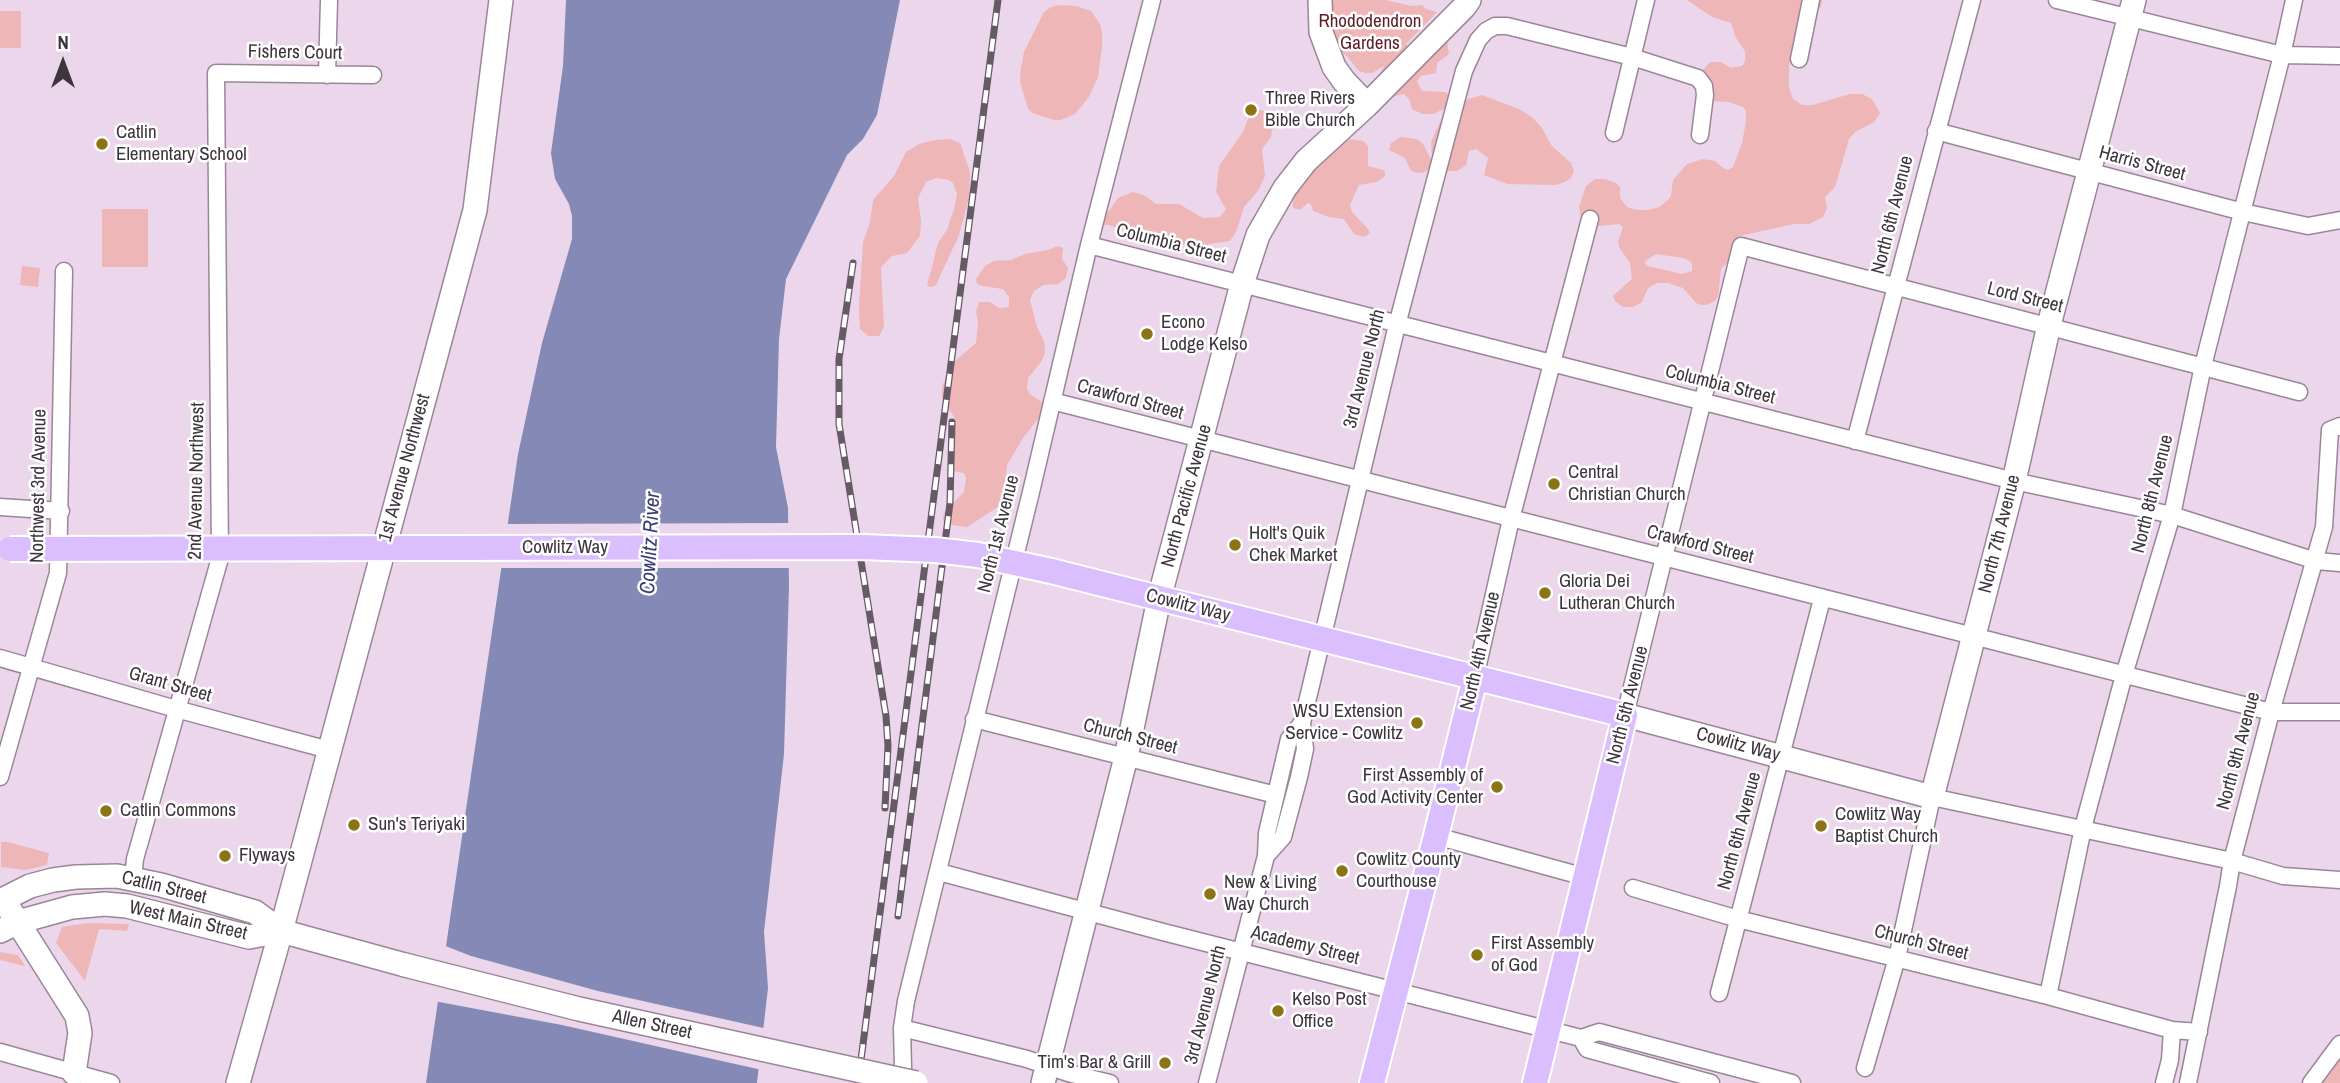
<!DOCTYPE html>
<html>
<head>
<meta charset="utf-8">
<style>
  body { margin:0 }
  #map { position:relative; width:2340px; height:1083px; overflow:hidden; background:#ecd6eb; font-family:"Archivo Narrow",sans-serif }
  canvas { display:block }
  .north { position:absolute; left:28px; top:28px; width:70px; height:70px; -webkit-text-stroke:5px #fff; paint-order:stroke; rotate:0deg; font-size:19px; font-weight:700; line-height:28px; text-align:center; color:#3d353d }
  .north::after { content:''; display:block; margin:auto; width:24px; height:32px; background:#3d353d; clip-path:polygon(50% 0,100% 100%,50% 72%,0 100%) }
</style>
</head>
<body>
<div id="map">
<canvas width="2340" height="1083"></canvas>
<div class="north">N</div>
</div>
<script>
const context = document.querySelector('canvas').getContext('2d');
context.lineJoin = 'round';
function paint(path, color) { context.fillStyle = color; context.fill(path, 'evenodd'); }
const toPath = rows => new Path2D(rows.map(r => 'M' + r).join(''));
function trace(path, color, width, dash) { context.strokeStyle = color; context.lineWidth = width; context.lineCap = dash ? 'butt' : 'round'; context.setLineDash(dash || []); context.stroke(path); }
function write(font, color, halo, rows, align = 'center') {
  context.font = font + ' "Archivo Narrow",sans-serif'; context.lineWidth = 5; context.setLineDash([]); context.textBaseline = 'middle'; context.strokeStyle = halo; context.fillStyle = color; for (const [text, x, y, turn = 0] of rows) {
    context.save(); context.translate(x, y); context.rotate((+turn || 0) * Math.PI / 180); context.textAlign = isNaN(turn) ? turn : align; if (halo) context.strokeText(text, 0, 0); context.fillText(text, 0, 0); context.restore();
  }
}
paint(toPath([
  [1332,0,1386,0,1411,6,1422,5,1426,9,1437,12,1406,44,1410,50,1443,40,1447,42,1449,54,1437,63,1436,73,1421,76,1417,81,1422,91,1445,92,1448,94,1450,98,1446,108,1433,114,1422,114,1412,109,1409,99,1404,94,1387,98,1378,79,1384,66,1372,73,1366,73,1359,71,1346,55,1341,52,1334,30],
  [1687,0,1822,0,1821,7,1811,11,1798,25,1789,65,1789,88,1793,99,1802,105,1813,105,1850,94,1862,94,1872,99,1880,113,1874,122,1855,132,1849,139,1835,187,1825,197,1827,208,1823,217,1809,224,1794,224,1739,236,1735,239,1736,245,1729,261,1721,269,1718,297,1715,301,1706,305,1701,305,1696,303,1683,288,1668,283,1657,283,1648,288,1642,302,1633,307,1623,307,1615,301,1613,296,1632,279,1630,263,1619,247,1618,242,1623,227,1619,224,1598,226,1584,222,1581,218,1579,207,1586,186,1595,179,1605,179,1616,183,1620,187,1620,198,1627,207,1637,210,1649,210,1659,207,1668,200,1671,196,1673,180,1687,164,1703,159,1715,161,1723,168,1728,170,1733,167,1742,143,1746,122,1746,111,1743,107,1729,102,1707,101,1700,81,1703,70,1710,62,1721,62,1731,68,1742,66,1745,61,1745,51,1736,38,1731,23,1712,17],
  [1656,254,1683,258,1690,261,1692,264,1692,271,1682,274,1647,266,1645,263,1647,260],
  [1059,5,1076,6,1091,11,1100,24,1102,32,1102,47,1098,77,1089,97,1075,114,1061,120,1054,120,1032,113,1028,109,1020,82,1021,68,1024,52,1044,12,1051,7],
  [0,11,21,11,21,48,0,48],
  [1482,95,1519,109,1532,117,1542,128,1551,145,1571,163,1574,171,1571,178,1565,182,1555,185,1507,184,1484,175,1488,158,1476,149,1469,151,1466,165,1457,171,1447,171,1437,163,1432,156,1431,142,1440,122,1462,101],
  [1256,109,1267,112,1273,120,1271,137,1262,149,1265,176,1258,191,1244,207,1236,232,1230,241,1204,245,1183,245,1142,238,1109,225,1093,225,1109,211,1118,198,1133,192,1144,195,1156,204,1179,204,1203,218,1220,217,1226,209,1216,192,1219,166,1243,132,1251,112],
  [1401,137,1417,139,1423,144,1431,159,1431,167,1428,170,1422,173,1414,172,1411,171,1405,158,1389,150,1391,143],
  [950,139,960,143,970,172,969,198,959,235,936,285,932,287,927,286,938,243,947,230,954,209,957,194,953,183,949,180,936,178,926,182,918,198,921,221,920,236,907,253,892,256,881,267,884,327,879,336,868,336,860,329,859,307,863,242,870,222,873,200,894,176,906,152,919,144,935,140],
  [1351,139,1363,141,1368,146,1368,166,1383,170,1385,172,1385,176,1377,182,1359,185,1350,205,1352,212,1368,229,1370,233,1364,237,1354,234,1344,219,1329,217,1313,211,1311,204,1308,203,1300,210,1293,208,1293,198,1288,193,1316,159],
  [102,209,148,209,148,267,102,267],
  [1058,246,1063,248,1062,259,1068,268,1066,278,1058,284,1043,285,1034,291,1030,300,1037,327,1044,341,1045,353,1041,362,1028,378,1027,389,1030,394,1043,403,1042,414,1023,438,1007,465,1006,475,1011,491,1007,501,967,527,951,525,943,521,943,516,945,511,964,492,966,478,964,473,953,471,949,468,952,434,955,419,942,397,942,387,949,369,955,361,976,343,978,322,976,312,979,302,990,302,999,308,1009,307,1009,297,1003,289,982,286,977,284,976,279,985,266,994,261,1011,260,1025,254,1048,250],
  [22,266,40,268,38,287,20,285],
  [1,842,7,842,49,853,47,865,26,870,1,867],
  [88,923,129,924,127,931,99,929,85,981,56,943,62,927],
  [0,952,18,955,25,966,0,960],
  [2340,1052,2340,1083,2315,1083]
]), '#eeb6b6');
paint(toPath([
  [566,0,900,0,877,115,863,139,847,155,786,279,779,339,776,447,788,508,789,586,784,754,764,932,768,988,757,1083,426,1083,518,454,542,343,572,239,572,216,569,204,555,179,551,153,563,66]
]), '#848ab5');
paint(toPath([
  [791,523,792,568,498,568,505,524],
  [443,945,471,956,598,991,768,1029,762,1070,562,1025,434,1001]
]), '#ecd6eb');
const street = toPath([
  [2057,0,2282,55,2340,56],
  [1799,59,1811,0],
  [327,75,329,0],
  [1936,131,2243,212,2308,226,2340,220],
  [1614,133,1646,0],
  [1089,245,2014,481,2172,515,2316,561,2340,563],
  [1052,401,2271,712,2340,712],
  [1855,441,1972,0],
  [0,507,61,511],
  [0,658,176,709,329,750],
  [1475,678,1511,519,1590,219],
  [1625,715,1741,246,2299,392],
  [974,719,1276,795],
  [0,777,58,573,64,271],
  [1436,836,1585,877],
  [1266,856,1283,837,1299,777,1305,749,1302,723,1397,325,1464,71,1478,40,1486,31,1495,26,1507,26,1632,57,1698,78,1704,86,1705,95,1700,135],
  [939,872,1163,932,1581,1038,1599,1032,1792,1083],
  [133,878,135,859,220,558,216,73,373,75],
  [1633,888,1738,919,2048,996,2172,1030,2199,1032],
  [1719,993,1822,599],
  [2048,996,2083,828,2124,675,2172,515,2203,366,2282,55,2294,0],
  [902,1028,1027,1059,1068,1073,1110,1083],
  [1581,1038,1587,1049,1711,1083],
  [0,1052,111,1083],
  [1865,1068,1897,958,1932,797,2232,861,2283,876,2340,880],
  [900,1083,903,1067,902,1028,906,1001,1031,492,1089,245,1152,0],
  [1207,1083,1266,856,1267,833,1289,739,1302,723],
  [2164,1083,2170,1060,2172,1030],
  [2188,1083,2228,886,2232,861,2271,712,2324,527,2330,430,2340,426],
  [2311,1083,2340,1044]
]);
const secondary = toPath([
  [1320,0,1321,32,1334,67,1344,81,1367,105],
  [1625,715,1932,797,2014,481,2049,325,2134,0],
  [0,901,30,886,53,880,76,877,117,876,161,885,255,912,281,931],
  [10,910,77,1016,80,1033,74,1073],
  [0,931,18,922,72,907,105,904,127,906,249,937,281,931,405,965],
  [238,1083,281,931,475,210,501,0],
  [1043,1083,1126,757,1159,599,1242,284,1258,235,1285,188,1306,161,1367,105,1464,7,1469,0]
]);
const primary = toPath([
  [1051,571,1625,715,1535,1083],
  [1372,1083,1436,836,1475,678]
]);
trace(street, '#9a8698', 19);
trace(secondary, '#9a8698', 26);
trace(primary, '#fff', 28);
trace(street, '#fff', 16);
trace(secondary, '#fff', 23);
trace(primary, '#dabefd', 24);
const rail = toPath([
  [853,263,839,359,839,424,886,716,888,746,885,808],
  [898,916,950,503,952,422],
  [858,1083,998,0]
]);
trace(rail, '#655a65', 7);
trace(rail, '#fff', 4.5, [13]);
const secondaryBridge = toPath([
  [405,965,579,1009,916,1083]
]);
const primaryBridge = toPath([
  [10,549,863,547,935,550,978,555,1051,571]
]);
trace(secondaryBridge, '#9a8698', 26, []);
trace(primaryBridge, '#fff', 28, []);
trace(secondaryBridge, '#fff', 23);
trace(primaryBridge, '#dabefd', 24);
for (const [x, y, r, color] of [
  [1251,110,7,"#8b7316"],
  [102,144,7,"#8b7316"],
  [1147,334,7,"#8b7316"],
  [1554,484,7,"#8b7316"],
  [1235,545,7,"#8b7316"],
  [1545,593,7,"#8b7316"],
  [1417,723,7,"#8b7316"],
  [1497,787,7,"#8b7316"],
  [106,811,7,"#8b7316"],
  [354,825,7,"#8b7316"],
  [1821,826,7,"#8b7316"],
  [225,856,7,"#8b7316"],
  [1342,871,7,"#8b7316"],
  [1210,894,7,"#8b7316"],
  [1477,955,7,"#8b7316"],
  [1278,1011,7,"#8b7316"],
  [1165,1063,7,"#8b7316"]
]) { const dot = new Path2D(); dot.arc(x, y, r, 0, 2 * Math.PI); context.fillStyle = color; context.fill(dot); trace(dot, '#fff', 2.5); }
write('19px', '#5e1c23', '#fff', [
  ["Rhododendron",1370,22],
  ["Gardens",1370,44]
]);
write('19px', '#3d353d', '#fff', [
  ["Fishers Court",295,53,1],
  ["Harris Street",2142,164,15],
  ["North 6th Avenue",1893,215,-76],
  ["Columbia Street",1171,244,14],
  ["Lord Street",2025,298,14],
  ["3rd Avenue North",1365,369,-76],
  ["Columbia Street",1720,385,14],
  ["Crawford Street",1130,400,15],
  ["1st Avenue Northwest",405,468,-75],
  ["2nd Avenue Northwest",197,481,-89],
  ["Northwest 3rd Avenue",39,486,-89],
  ["North 8th Avenue",2153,494,-76],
  ["North Pacific Avenue",1187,496,-75],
  ["North 1st Avenue",999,534,-76],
  ["North 7th Avenue",2000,534,-76],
  ["Crawford Street",1700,545,14],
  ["Cowlitz Way",565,548],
  ["Cowlitz Way",1188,606,14],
  ["North 4th Avenue",1481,651,-77],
  ["Grant Street",170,685,16],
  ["North 5th Avenue",1628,705,-76],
  ["Church Street",1130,737,14],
  ["Cowlitz Way",1738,745,15],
  ["North 9th Avenue",2239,751,-75],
  ["North 6th Avenue",1740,831,-75],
  ["Catlin Street",164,888,14],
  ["West Main Street",188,921,13],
  ["Church Street",1921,943,14],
  ["Academy Street",1305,946,14],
  ["3rd Avenue North",1206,1005,-76],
  ["Allen Street",652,1025,12]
]);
write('19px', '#3d353d', '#fff', [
  ["Three Rivers",1265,99],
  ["Bible Church",1265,121],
  ["Catlin",116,133],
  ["Elementary School",116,155],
  ["Econo",1161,323],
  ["Lodge Kelso",1161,345],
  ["Central",1568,473],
  ["Christian Church",1568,495],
  ["Holt's Quik",1249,534],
  ["Chek Market",1249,556],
  ["Gloria Dei",1559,582],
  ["Lutheran Church",1559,604],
  ["WSU Extension",1403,712,"right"],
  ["Service - Cowlitz",1403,734,"right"],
  ["First Assembly of",1483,776,"right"],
  ["God Activity Center",1483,798,"right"],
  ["Catlin Commons",120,811],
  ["Cowlitz Way",1835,815],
  ["Baptist Church",1835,837],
  ["Sun's Teriyaki",368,825],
  ["Flyways",239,856],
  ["Cowlitz County",1356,860],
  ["Courthouse",1356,882],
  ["New & Living",1224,883],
  ["Way Church",1224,905],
  ["First Assembly",1491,944],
  ["of God",1491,966],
  ["Kelso Post",1292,1000],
  ["Office",1292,1022],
  ["Tim's Bar & Grill",1151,1063,"right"]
], 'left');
write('italic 21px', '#393c75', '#fff', [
  ["Cowlitz River",651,543,-87]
]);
</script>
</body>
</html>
